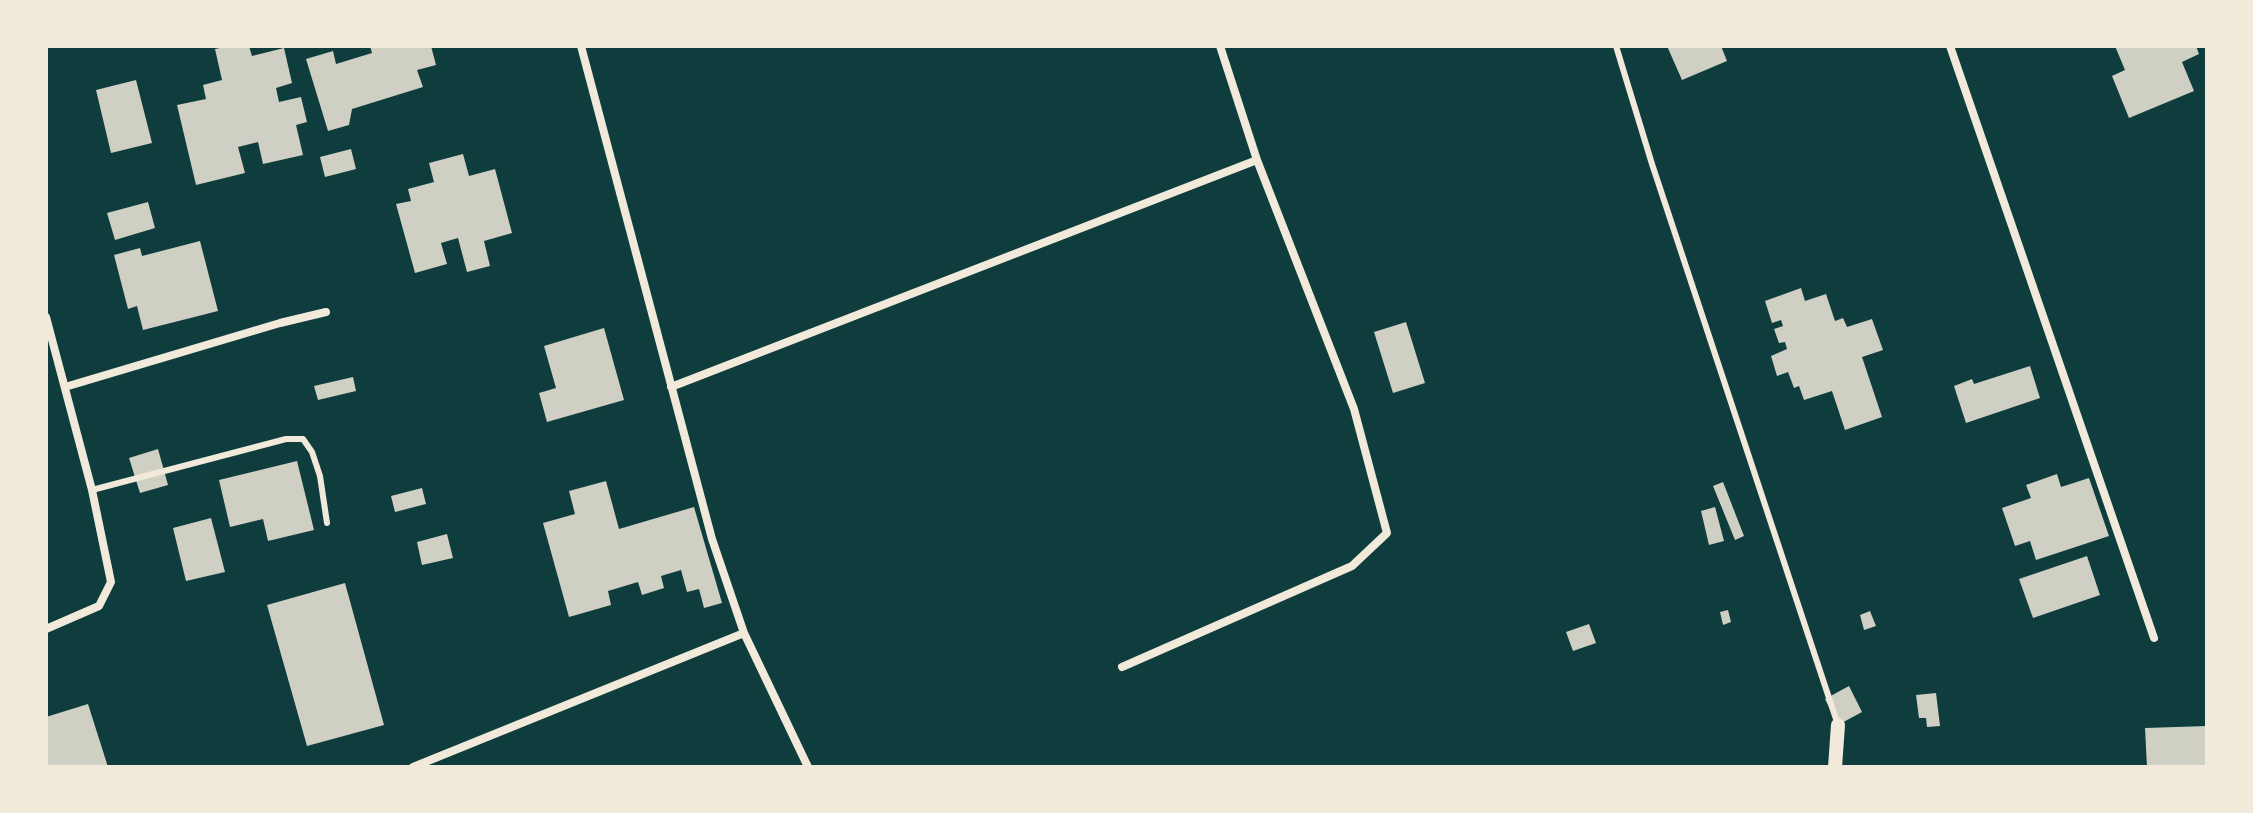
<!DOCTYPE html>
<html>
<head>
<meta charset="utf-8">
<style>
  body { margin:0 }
  #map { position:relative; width:2253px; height:813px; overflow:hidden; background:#0f3d3e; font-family:Poppins,sans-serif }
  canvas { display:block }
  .frame { position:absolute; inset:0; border:48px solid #f1e9da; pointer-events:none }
</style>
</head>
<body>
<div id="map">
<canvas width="2253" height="813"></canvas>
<div class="frame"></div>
</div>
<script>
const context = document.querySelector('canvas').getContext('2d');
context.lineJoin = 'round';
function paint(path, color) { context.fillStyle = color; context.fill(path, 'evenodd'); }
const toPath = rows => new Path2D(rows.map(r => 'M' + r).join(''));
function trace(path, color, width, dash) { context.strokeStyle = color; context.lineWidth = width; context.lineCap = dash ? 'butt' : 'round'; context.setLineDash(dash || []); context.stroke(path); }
paint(toPath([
  [229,46,249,46,252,56,284,48,292,83,276,88,279,102,301,97,307,122,296,125,303,155,263,164,258,142,238,147,245,173,196,185,177,105,206,99,203,85,222,80,215,49],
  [370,46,431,46,436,65,417,70,423,87,352,109,349,125,328,131,306,59,333,51,336,64,372,53],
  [1667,46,1721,46,1727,61,1682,80],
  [2115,46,2196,46,2199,54,2182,62,2194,91,2129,118,2112,76,2125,70],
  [136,80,152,143,111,153,96,90],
  [351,149,356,169,325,177,320,157],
  [463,154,469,176,495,169,512,233,484,241,490,266,467,272,458,238,441,243,447,264,415,273,396,204,411,201,408,189,434,182,429,163],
  [148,202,155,228,115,240,107,213],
  [200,241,218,311,143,330,137,306,128,309,114,255,140,248,142,256],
  [1801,288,1805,301,1826,294,1835,321,1843,318,1847,327,1872,319,1883,350,1862,357,1882,417,1845,430,1832,391,1804,400,1799,386,1794,388,1788,372,1777,376,1771,356,1787,349,1785,342,1779,343,1774,329,1783,326,1781,320,1772,323,1765,301],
  [1406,322,1425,383,1393,393,1374,332],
  [604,328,624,400,547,422,539,393,556,388,544,346],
  [2030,366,2040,398,1966,423,1954,386,1972,379,1974,384],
  [353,377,356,391,318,400,314,386],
  [158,449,168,485,140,493,129,458],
  [297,461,314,530,268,541,263,519,230,527,219,480],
  [2057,474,2061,487,2089,478,2109,536,2036,560,2030,541,2015,546,2002,508,2031,498,2026,485],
  [606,481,619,529,694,507,722,603,704,608,699,589,687,592,681,570,661,576,664,588,642,595,638,582,608,591,611,605,569,617,543,523,575,514,569,491],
  [1723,482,1744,536,1735,540,1713,486],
  [422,488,426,504,395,512,391,496],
  [1715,507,1724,541,1709,545,1701,511],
  [211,518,225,572,186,581,173,528],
  [447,534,453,558,422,565,417,542],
  [2087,556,2100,595,2033,618,2019,579],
  [345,583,384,725,307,746,267,605],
  [1728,610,1731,622,1723,625,1720,612],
  [1870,611,1876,626,1864,630,1860,615],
  [1589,624,1596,643,1573,651,1566,632],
  [1849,686,1862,712,1838,725,1825,699],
  [1936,693,1940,726,1927,727,1926,718,1919,718,1916,695],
  [88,704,108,767,46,767,46,717],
  [2207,726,2207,767,2147,767,2145,728]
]), '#cfcfc3');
trace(toPath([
  [1616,46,1652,164,1838,725],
  [92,490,286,439,303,439,312,452,320,476,327,523]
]), '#f1e9da', 6);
trace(toPath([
  [581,46,712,539,744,633,808,767],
  [1950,46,2154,638],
  [46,317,92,490,111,582,99,606,46,629],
  [65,387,280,323,326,312],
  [671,387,1257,160],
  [1122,667,1352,566,1387,533,1354,409,1257,160,1220,46],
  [413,767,744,633]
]), '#f1e9da', 8);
trace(toPath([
  [1835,767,1838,725]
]), '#f1e9da', 14);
</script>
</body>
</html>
